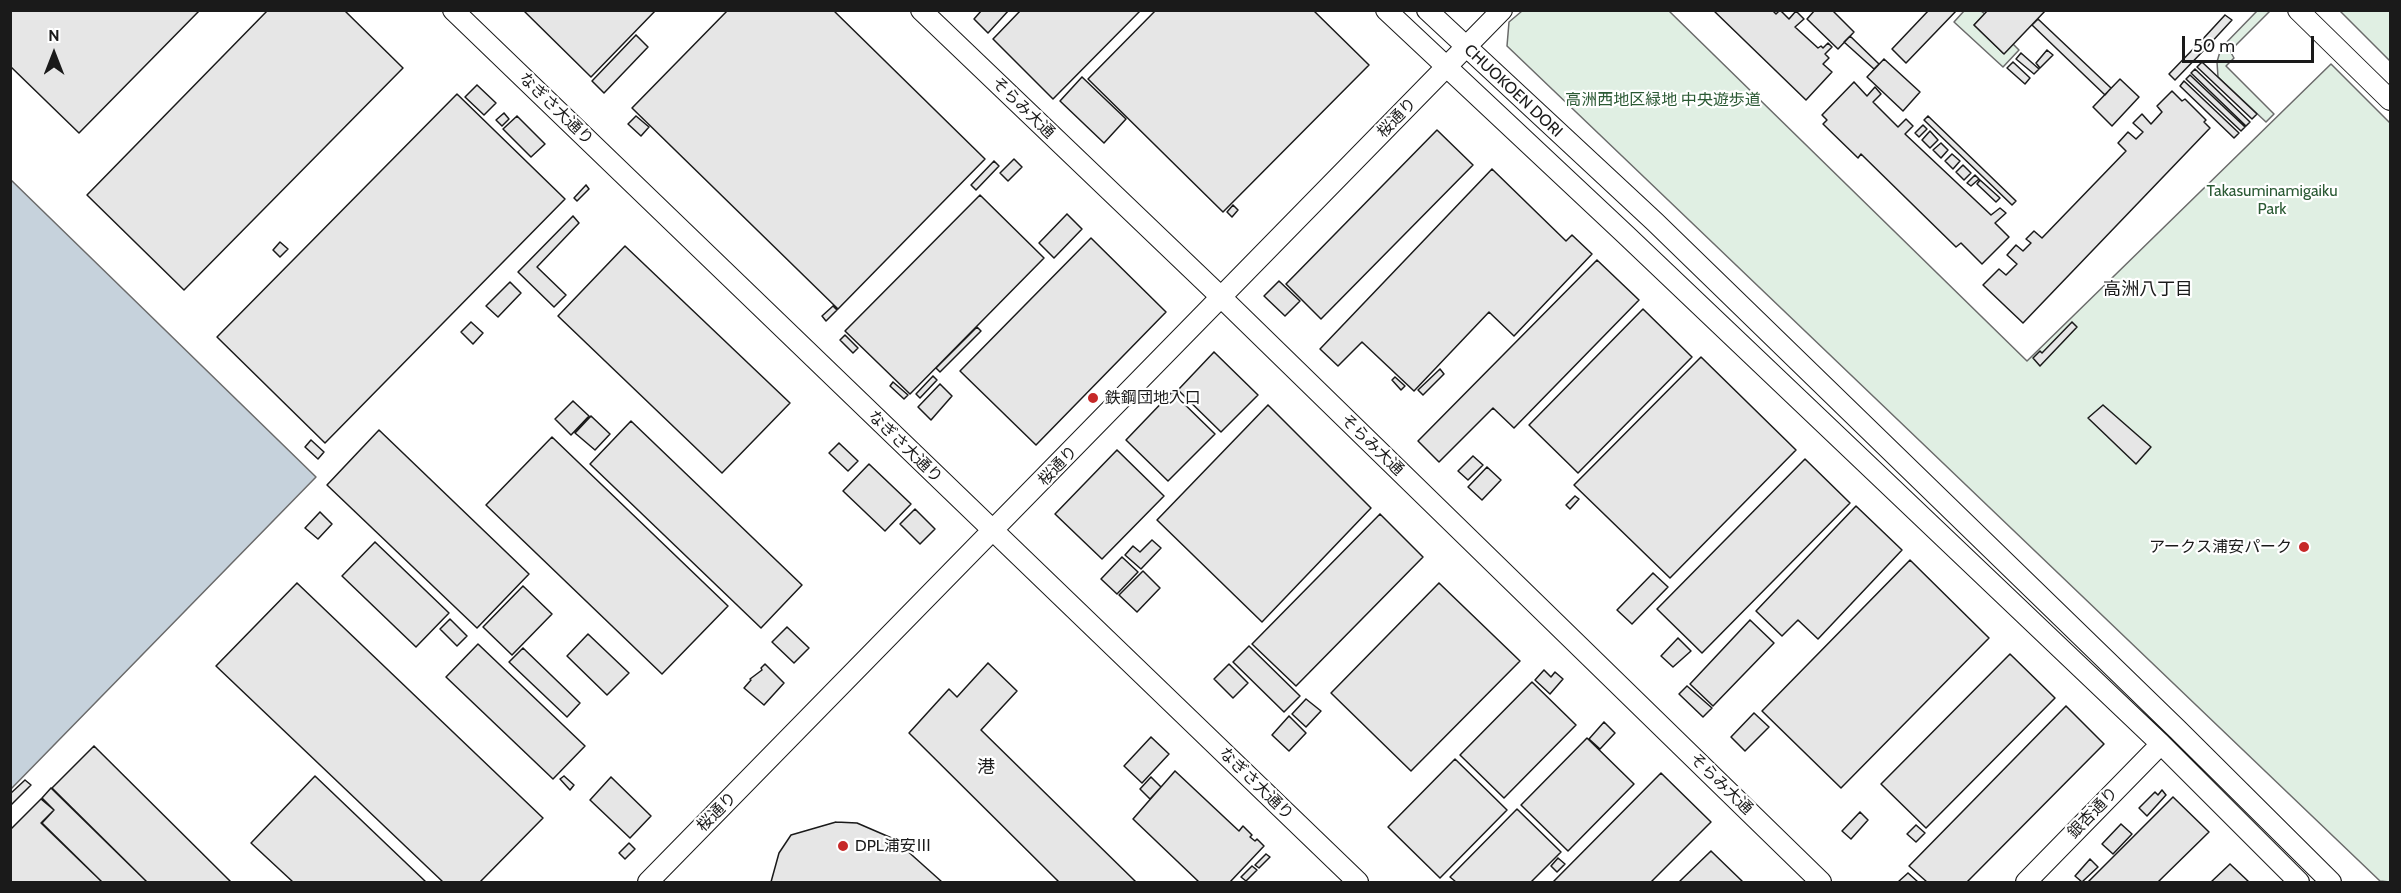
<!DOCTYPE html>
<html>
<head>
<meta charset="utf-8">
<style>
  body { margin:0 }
  #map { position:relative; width:2401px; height:893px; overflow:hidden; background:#fff; font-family:Cabin,sans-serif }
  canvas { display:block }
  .frame { position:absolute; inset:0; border:12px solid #1a1a1a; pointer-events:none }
  .north { position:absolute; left:24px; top:24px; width:60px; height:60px; -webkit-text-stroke:4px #fff; paint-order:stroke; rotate:0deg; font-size:16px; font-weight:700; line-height:24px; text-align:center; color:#1a1a1a }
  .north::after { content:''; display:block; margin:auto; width:21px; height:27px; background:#1a1a1a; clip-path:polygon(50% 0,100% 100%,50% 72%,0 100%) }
  .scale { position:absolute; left:2182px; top:36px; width:132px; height:27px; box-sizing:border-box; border:3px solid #1a1a1a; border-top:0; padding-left:8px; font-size:18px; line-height:21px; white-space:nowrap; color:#1a1a1a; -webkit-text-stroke:4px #fff; paint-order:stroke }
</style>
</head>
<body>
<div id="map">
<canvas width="2401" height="893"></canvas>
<div class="frame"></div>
<div class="north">N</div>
<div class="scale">50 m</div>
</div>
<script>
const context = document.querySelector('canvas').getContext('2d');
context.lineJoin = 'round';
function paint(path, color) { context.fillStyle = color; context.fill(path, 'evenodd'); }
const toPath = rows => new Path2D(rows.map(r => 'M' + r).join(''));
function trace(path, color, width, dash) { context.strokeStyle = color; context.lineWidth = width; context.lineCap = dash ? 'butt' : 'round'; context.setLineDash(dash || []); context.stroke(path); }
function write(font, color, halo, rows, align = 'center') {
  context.font = font + ' Cabin,"Noto Sans JP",sans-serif'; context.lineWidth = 4.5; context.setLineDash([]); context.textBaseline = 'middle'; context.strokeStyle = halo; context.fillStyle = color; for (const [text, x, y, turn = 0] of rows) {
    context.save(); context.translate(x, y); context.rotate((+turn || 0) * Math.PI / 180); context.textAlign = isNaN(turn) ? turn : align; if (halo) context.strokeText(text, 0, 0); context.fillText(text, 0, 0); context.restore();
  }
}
const green = toPath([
  [1522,11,1669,11,2027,361,2331,64,2390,123,2390,882,2380,881,1507,46,1509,22,1522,11],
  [1964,11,1981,11,1985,14,1974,25,2003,53,2013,44,2019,50,2003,67,1954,22,1964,11],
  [2257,11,2270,11,2230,51,2234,58,2226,66,2274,114,2266,122,2218,77,2217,62,2221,48,2257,11],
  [2340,11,2390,11,2390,61,2340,11]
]);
paint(green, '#e0efe3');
trace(green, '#6a6a6a', 1.5);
const water = toPath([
  [10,179,316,477,11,789,10,789,10,179]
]);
paint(water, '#c6d2dc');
trace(water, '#6a6a6a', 1.5);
const building = toPath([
  [10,10,200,10,79,133,10,66,10,10],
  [268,10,344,10,403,68,184,290,87,195,268,10],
  [523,10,656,10,591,77,523,10],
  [728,10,833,10,985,159,838,309,632,108,728,10],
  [982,10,1009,10,988,33,974,19,982,10],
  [1021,10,1141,10,1053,99,993,39,1021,10],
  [1156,10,1313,10,1369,65,1223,212,1088,79,1156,10],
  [1713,10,1772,10,1776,14,1780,10,1789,19,1796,11,1804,19,1795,27,1818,48,1821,46,1823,48,1828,43,1832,47,1825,54,1829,58,1823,64,1832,72,1806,100,1713,10],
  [1815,10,1832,10,1854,32,1838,49,1807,19,1815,10],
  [1929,10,1957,10,1906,63,1892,49,1929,10],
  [1988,10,2046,10,2004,54,1974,25,1988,10],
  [2225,15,2232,20,2207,47,2201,41,2225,15],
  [2038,19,2111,88,2105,95,2032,25,2038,19],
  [636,35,648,47,604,93,592,81,636,35],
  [1850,36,1879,64,1874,69,1844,42,1850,36],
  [2199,43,2205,49,2175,80,2169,74,2199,43],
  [2047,50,2053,55,2040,68,2036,63,2047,50],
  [2021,53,2039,69,2034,74,2016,59,2021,53],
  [1884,59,1920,92,1903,111,1867,77,1884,59],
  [2013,62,2030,78,2025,84,2007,68,2013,62],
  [2202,62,2257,114,2252,119,2197,67,2202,62],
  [2195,69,2250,122,2246,126,2191,73,2195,69],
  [2190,75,2245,127,2241,131,2186,79,2190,75],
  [1082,77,1126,119,1104,143,1060,101,1082,77],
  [2120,79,2139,97,2112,126,2093,107,2120,79],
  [2184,81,2239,133,2234,138,2180,86,2184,81],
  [1854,82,1867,96,1875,87,1881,94,1873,102,1898,127,1906,119,1913,126,1905,134,1991,215,2000,208,2006,213,1995,223,2009,237,1982,264,1961,243,1956,247,1861,154,1858,158,1823,124,1827,120,1822,115,1854,82],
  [477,85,496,103,484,115,465,97,477,85],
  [2172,91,2182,101,2185,99,2206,120,2204,122,2210,128,2023,323,1983,285,1999,269,2006,275,2017,264,2007,255,2016,245,2023,251,2031,243,2026,239,2034,231,2042,238,2126,151,2118,143,2128,132,2136,139,2143,132,2133,123,2142,114,2151,124,2162,112,2157,106,2172,91],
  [457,94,565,199,325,443,217,337,457,94],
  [504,113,509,119,502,126,496,120,504,113],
  [517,116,545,144,531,157,503,129,517,116],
  [636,116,649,127,641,136,628,124,636,116],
  [1928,116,2016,201,2012,205,1924,120,1928,116],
  [1923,125,1927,129,1919,137,1915,133,1923,125],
  [1437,130,1473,165,1321,319,1286,284,1437,130],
  [1930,131,1938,140,1930,148,1922,140,1930,131],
  [1941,143,1948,150,1941,158,1933,150,1941,143],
  [1952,154,1960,161,1953,169,1945,161,1952,154],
  [1014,159,1022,167,1008,181,1000,173,1014,159],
  [994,161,999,166,976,190,971,185,994,161],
  [1963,165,1971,173,1964,180,1956,172,1963,165],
  [1492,169,1566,241,1572,235,1592,254,1514,336,1489,312,1414,391,1362,342,1338,366,1320,349,1492,169],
  [1975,175,1979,179,1971,186,1967,183,1975,175],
  [1980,180,2000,198,1996,202,1977,184,1980,180],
  [586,185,589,189,577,201,574,198,586,185],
  [980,195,1044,258,910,394,845,331,980,195],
  [1233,205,1238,210,1232,217,1227,212,1233,205],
  [1067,214,1082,229,1054,258,1039,243,1067,214],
  [573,216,579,223,537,267,566,295,554,307,518,272,573,216],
  [1091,238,1166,312,1036,445,960,371,1091,238],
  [280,242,288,249,280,257,273,250,280,242],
  [625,246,790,403,722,473,558,316,625,246],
  [1597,260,1639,300,1514,428,1493,408,1439,462,1418,441,1597,260],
  [1279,281,1300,301,1285,316,1264,296,1279,281],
  [510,282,521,293,498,317,486,306,510,282],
  [833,306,837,310,826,321,822,316,833,306],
  [1643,309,1692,357,1578,473,1529,425,1643,309],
  [471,322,483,333,473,344,461,332,471,322],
  [2072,322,2077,327,2040,366,2033,358,2040,351,2042,353,2072,322],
  [977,327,981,331,940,372,936,368,977,327],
  [845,335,858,348,853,353,840,340,845,335],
  [1214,352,1258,395,1221,432,1178,390,1214,352],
  [1701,357,1796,450,1670,578,1574,485,1701,357],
  [1440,369,1444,374,1423,395,1418,390,1440,369],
  [933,376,937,380,920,398,916,394,933,376],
  [1395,377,1405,386,1401,390,1392,380,1395,377],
  [893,382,908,395,904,399,890,386,893,382],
  [940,384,952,396,931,420,918,407,940,384],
  [1172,392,1215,434,1168,481,1126,440,1172,392],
  [573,401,589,416,571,435,555,419,573,401],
  [1268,405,1371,508,1262,622,1157,520,1268,405],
  [2103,405,2151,447,2136,464,2088,418,2103,405],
  [591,416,610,434,595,450,575,433,591,416],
  [631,421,802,585,761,628,590,464,631,421],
  [379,430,529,574,477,628,327,485,379,430],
  [552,437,728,606,662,674,486,505,552,437],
  [311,440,324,452,318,459,305,447,311,440],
  [839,443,858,461,848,471,829,453,839,443],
  [1117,450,1164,496,1102,559,1055,514,1117,450],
  [1473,456,1483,465,1468,480,1458,471,1473,456],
  [1805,459,1850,503,1702,653,1657,609,1805,459],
  [869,464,911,504,885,531,843,491,869,464],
  [1487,467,1501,480,1482,500,1468,487,1487,467],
  [1575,496,1579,499,1570,509,1566,505,1575,496],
  [1856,506,1902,550,1818,639,1798,620,1782,636,1756,611,1856,506],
  [915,509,935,529,920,544,900,524,915,509],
  [320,512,332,524,318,539,305,528,320,512],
  [1380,514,1423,557,1296,686,1252,644,1380,514],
  [1152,540,1161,548,1141,569,1125,555,1133,546,1140,552,1152,540],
  [375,542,449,613,416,647,342,576,375,542],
  [1122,557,1138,572,1117,594,1101,579,1122,557],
  [1910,560,1989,638,1841,788,1762,711,1910,560],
  [1143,571,1160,588,1137,612,1119,595,1143,571],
  [1653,573,1668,587,1632,624,1617,610,1653,573],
  [297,583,543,818,480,882,443,882,216,666,297,583],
  [1439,583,1520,661,1411,771,1331,693,1439,583],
  [523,586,552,614,512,655,483,627,523,586],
  [450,619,467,636,457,646,440,629,450,619],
  [1750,620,1774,643,1713,706,1690,684,1750,620],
  [787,627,809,648,794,663,772,642,787,627],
  [588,634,629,673,607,695,567,656,588,634],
  [1678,638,1691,651,1673,667,1661,656,1678,638],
  [478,644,585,746,553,779,446,677,478,644],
  [1249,646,1300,696,1284,712,1233,662,1249,646],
  [523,648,580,703,567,717,509,662,523,648],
  [2010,654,2055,698,1926,828,1881,784,2010,654],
  [988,663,1017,691,981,730,1136,882,1059,882,909,733,949,689,957,697,988,663],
  [765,664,784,683,764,705,744,688,751,680,750,679,762,670,761,668,765,664],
  [1229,664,1248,683,1233,698,1214,679,1229,664],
  [1544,670,1551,677,1555,672,1563,679,1550,694,1535,680,1544,670],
  [1532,682,1576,725,1504,798,1460,755,1532,682],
  [1687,686,1712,708,1703,717,1679,694,1687,686],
  [1306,699,1321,711,1306,727,1292,714,1306,699],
  [2066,706,2104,744,1967,882,1927,882,1909,866,2066,706],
  [1754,713,1769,727,1745,751,1731,737,1754,713],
  [1289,716,1306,733,1289,751,1272,735,1289,716],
  [1604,722,1615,733,1600,749,1589,739,1604,722],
  [1151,737,1169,754,1142,783,1124,766,1151,737],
  [1587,738,1634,784,1568,851,1521,805,1587,738],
  [94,746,231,882,147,882,52,788,94,746],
  [1455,759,1507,810,1440,878,1388,827,1455,759],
  [1175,771,1239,831,1243,826,1252,835,1250,837,1255,841,1257,839,1264,846,1230,882,1199,882,1133,819,1175,771],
  [1661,773,1711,822,1651,882,1553,882,1661,773],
  [315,776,426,882,293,882,251,843,315,776],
  [564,776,574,785,570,790,560,779,564,776],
  [611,777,651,816,630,838,590,800,611,777],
  [1151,777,1161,787,1150,799,1140,789,1151,777],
  [25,780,31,785,10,806,10,794,25,780],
  [51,788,147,882,102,882,42,823,54,810,42,798,51,788],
  [2162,790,2166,795,2147,816,2139,808,2155,792,2158,795,2162,790],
  [2173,797,2209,832,2158,882,2088,882,2173,797],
  [41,799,54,810,41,823,102,882,10,882,10,830,41,799],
  [1517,809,1561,852,1531,882,1456,882,1450,877,1517,809],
  [1860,812,1868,820,1851,839,1842,831,1860,812],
  [836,822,857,823,894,839,942,882,771,882,779,853,791,835,836,822],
  [2121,824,2132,834,2113,854,2102,844,2121,824],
  [1916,825,1925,833,1916,842,1907,834,1916,825],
  [629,843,635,849,625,859,619,853,629,843],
  [1711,851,1743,882,1679,882,1711,851],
  [1266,854,1270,857,1259,868,1255,865,1266,854],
  [1558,858,1565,864,1557,872,1551,866,1558,858],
  [2090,859,2098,867,2082,882,2075,876,2090,859],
  [2230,864,2249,882,2211,882,2230,864],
  [1252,866,1257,870,1246,881,1241,877,1252,866],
  [1908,873,1918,882,1898,882,1908,873]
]);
paint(building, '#e6e6e6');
trace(building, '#1a1a1a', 1.5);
const tertiary = toPath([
  [453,10,1358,882],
  [921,10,1222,298,1821,882],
  [1386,10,1626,235,2161,744,2299,882],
  [1427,10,1655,222,2178,730,2331,882],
  [2298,10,2390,100],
  [648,882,1502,10],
  [2026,882,2161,744]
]);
trace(tertiary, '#1a1a1a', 22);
trace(tertiary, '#fff', 20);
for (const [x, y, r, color] of [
  [1093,398,6,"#c62828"],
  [2304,547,6,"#c62828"],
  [843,846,6,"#c62828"]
]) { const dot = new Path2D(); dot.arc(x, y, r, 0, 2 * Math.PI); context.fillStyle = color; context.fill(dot); trace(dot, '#fff', 2); }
write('16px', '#1a1a1a', '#fff', [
  ["CHUOKOEN DORI",1513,91,43],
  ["そらみ大通",1023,108,44],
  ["なぎさ大通り",556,109,44],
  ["桜通り",1397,118,-46],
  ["そらみ大通",1372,445,44],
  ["なぎさ大通り",905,447,44],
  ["桜通り",1058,466,-46],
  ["なぎさ大通り",1256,784,44],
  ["そらみ大通",1721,784,44],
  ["桜通り",717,812,-45],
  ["銀杏通り",2093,813,-46]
]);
write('16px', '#2b5a34', '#fff', [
  ["高洲西地区緑地 中央遊歩道",1663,100],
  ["Takasuminamigaiku",2272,191],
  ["Park",2272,209]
]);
write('16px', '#1a1a1a', '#fff', [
  ["鉄鋼団地入口",1105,398],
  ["アークス浦安パーク",2292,547,"right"],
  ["DPL浦安Ⅲ",855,846]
], 'left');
write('18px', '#1a1a1a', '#fff', [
  ["高洲八丁目",2148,290],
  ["港",986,768]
]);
</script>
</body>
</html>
